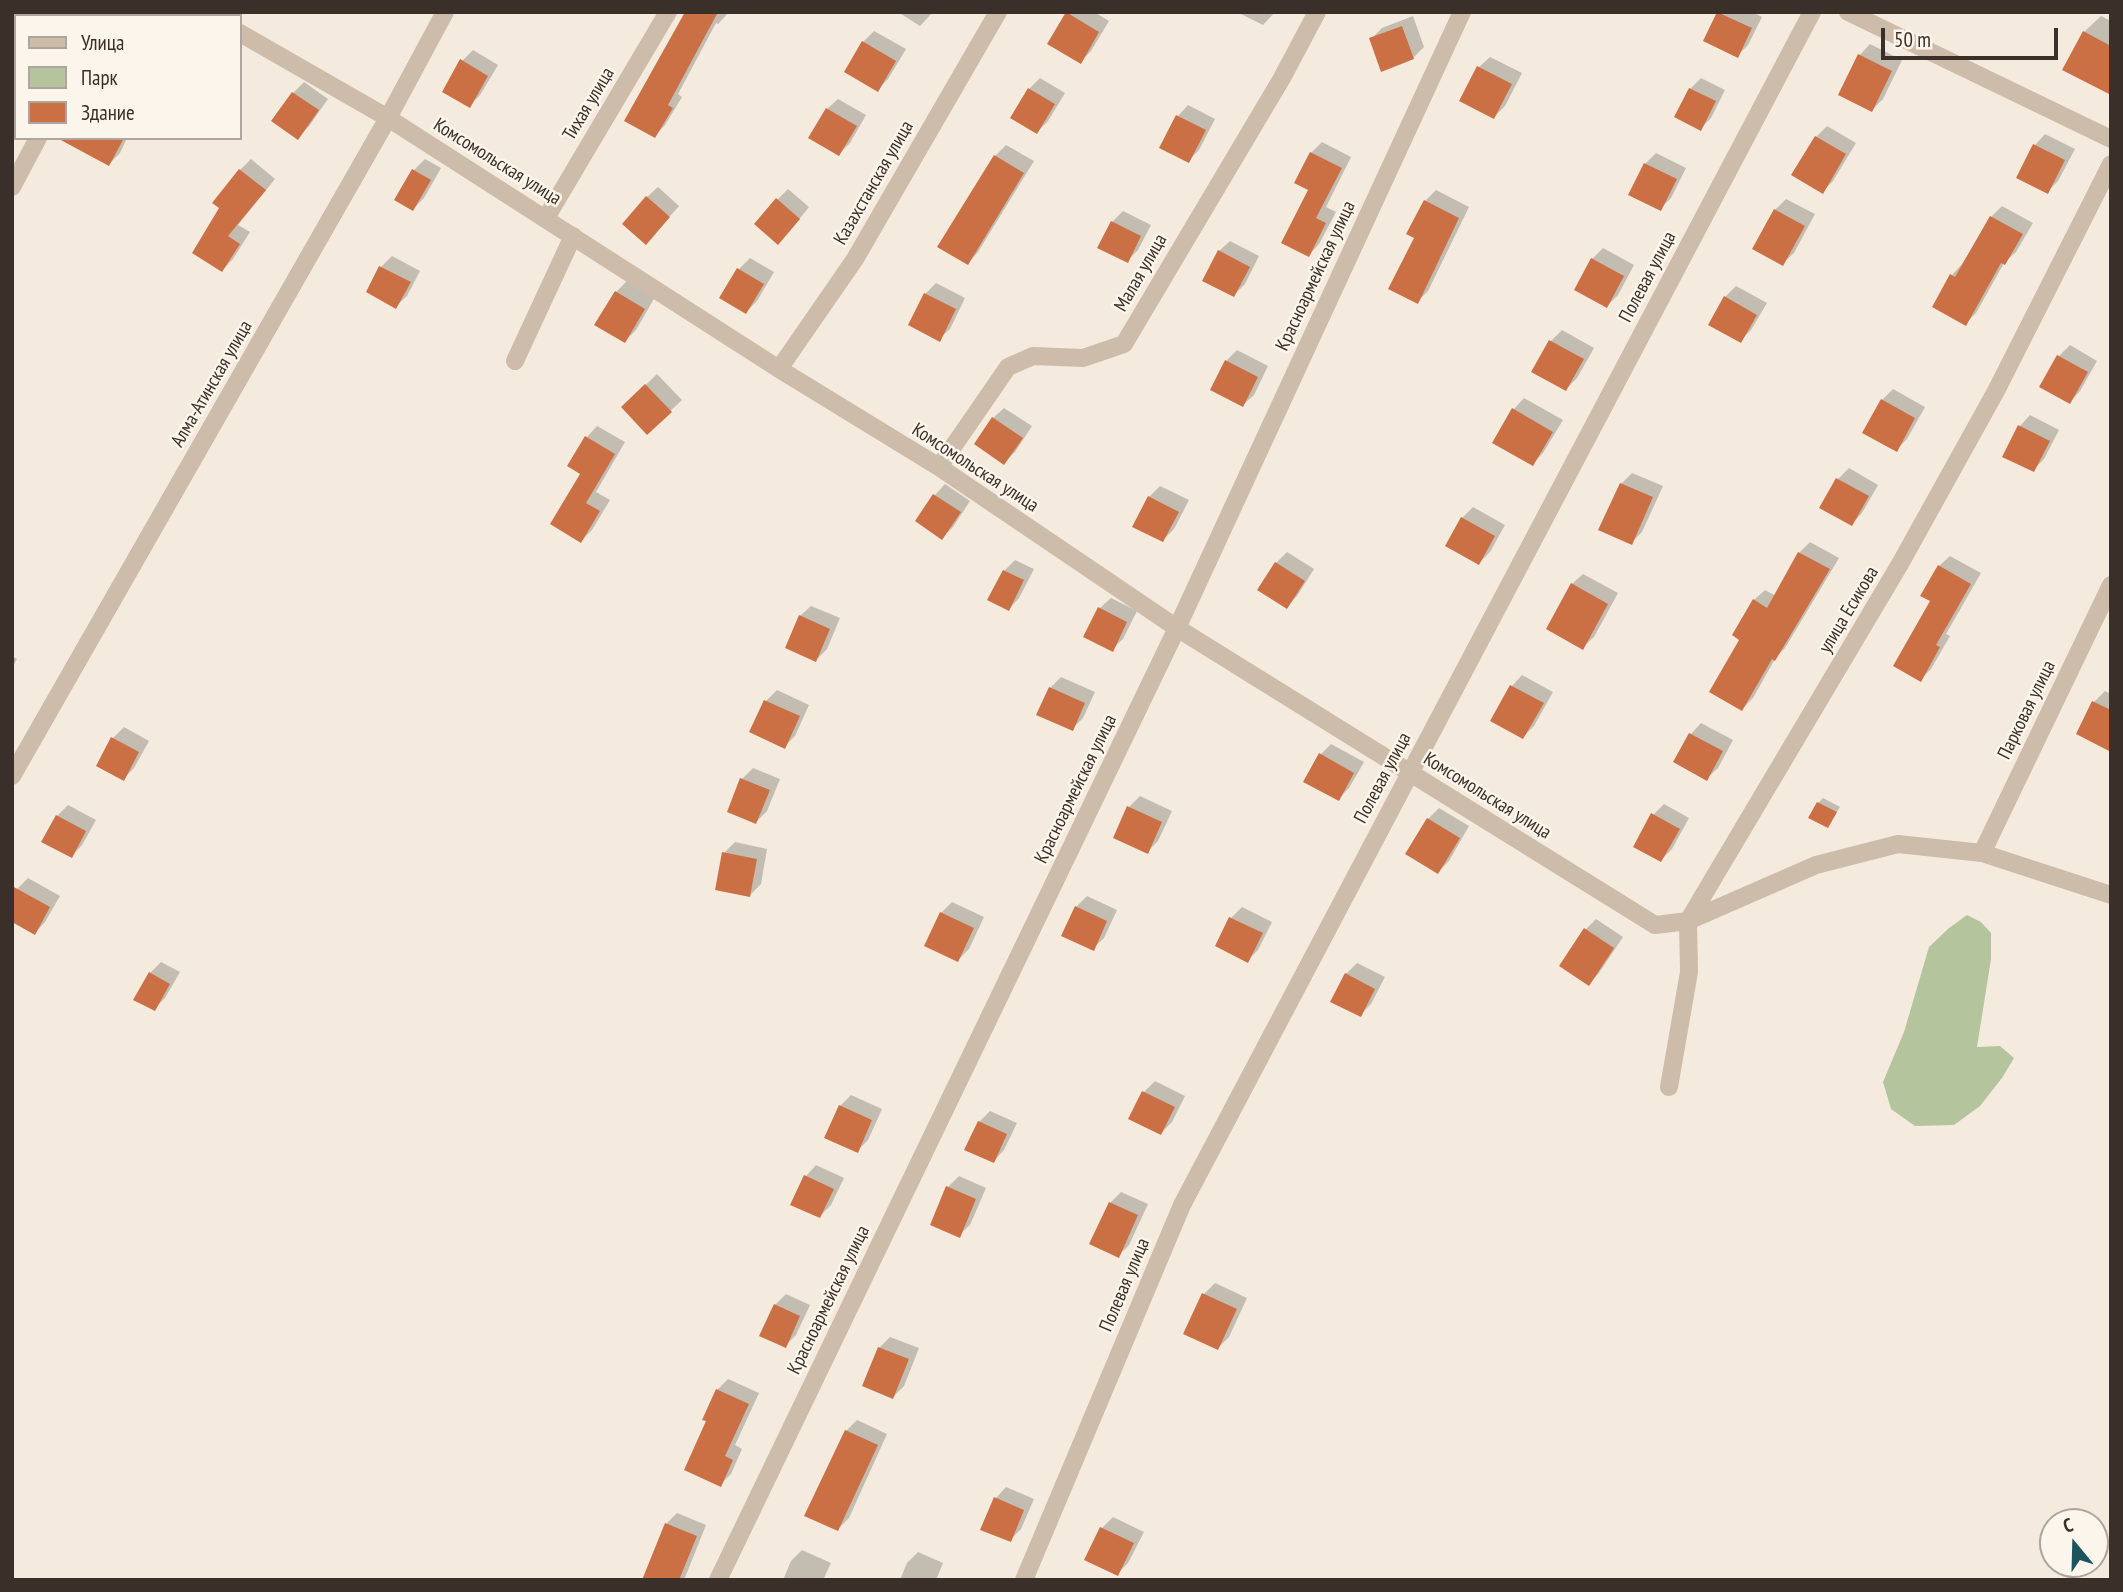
<!DOCTYPE html>
<html>
<head>
<meta charset="utf-8">
<style>
  body { margin:0 }
  #map { position:relative; width:2123px; height:1592px; overflow:hidden; background:#f4ebde; font-family:"PT Sans Narrow",sans-serif }
  canvas { display:block }
  .frame { position:absolute; inset:0; border:14px solid #3a3029; pointer-events:none }
  .legend { position:absolute; left:14px; top:14px; width:228px; height:126px; box-sizing:border-box; background:#fbf5eb; border:2px solid #aea69d; margin:0; padding:9px 12px; list-style:none; font-size:21px; color:#3a3029 }
  .legend li { display:flex; align-items:center; gap:14px; height:35px }
  .legend b { width:35px; border:2px solid #aea69d }
  .north { position:absolute; left:2039px; top:1508px; width:70px; height:70px; box-sizing:border-box; background:#fbf5eb; border:2px solid #aea69d; border-radius:50%; rotate:341deg; font-size:19px; font-weight:700; line-height:28px; text-align:center; color:#3a3029 }
  .north::after { content:''; display:block; margin:auto; width:24px; height:32px; background:#1c545d; clip-path:polygon(50% 0,100% 100%,50% 72%,0 100%) }
  .scale { position:absolute; left:1881px; top:28px; width:177px; height:32px; box-sizing:border-box; border:4px solid #3a3029; border-top:0; padding-left:9px; font-size:21px; line-height:24px; white-space:nowrap; color:#3a3029; -webkit-text-stroke:5px #fbf5eb; paint-order:stroke }
</style>
</head>
<body>
<div id="map">
<canvas width="2123" height="1592"></canvas>
<div class="frame"></div>
<ul class="legend">
<li><b style="height:9px;background:#cdbca9"></b>Улица</li>
<li><b style="height:19px;background:#b4c49d"></b>Парк</li>
<li><b style="height:19px;background:#cb7045"></b>Здание</li>
</ul>
<div class="north">С</div>
<div class="scale">50 m</div>
</div>
<script>
const context = document.querySelector('canvas').getContext('2d');
context.lineJoin = 'round';
function paint(path, color) { context.fillStyle = color; context.fill(path, 'evenodd'); }
const toPath = rows => new Path2D(rows.map(r => 'M' + r).join(''));
function trace(path, color, width, dash) { context.strokeStyle = color; context.lineWidth = width; context.lineCap = dash ? 'butt' : 'round'; context.setLineDash(dash || []); context.stroke(path); }
function write(font, color, halo, rows, align = 'center') {
  context.font = font + ' "PT Sans Narrow",sans-serif'; context.lineWidth = 5; context.setLineDash([]); context.textBaseline = 'middle'; context.strokeStyle = halo; context.fillStyle = color; for (const [text, x, y, turn = 0] of rows) {
    context.save(); context.translate(x, y); context.rotate((+turn || 0) * Math.PI / 180); context.textAlign = isNaN(turn) ? turn : align; if (halo) context.strokeText(text, 0, 0); context.fillText(text, 0, 0); context.restore();
  }
}
paint(toPath([
  [1967,915,1981,922,1991,933,1991,959,1977,1047,2000,1046,2014,1058,2002,1078,1980,1106,1954,1125,1915,1126,1891,1109,1883,1082,1904,1032,1929,947,1949,928]
]), '#b4c49d');
paint(toPath([
  [27,12,67,12,68,13,67,16,25,16],
  [689,12,729,12,718,24,716,23,678,94,682,97,665,125,655,136],
  [898,12,933,12,920,26],
  [1068,12,1094,12,1109,21,1091,51,1080,62],
  [1237,12,1275,12,1263,25],
  [1719,12,1752,12,1762,17,1748,45,1737,56,1705,41],
  [1413,16,1424,47,1413,58,1371,39,1382,28],
  [2101,16,2111,21,2111,93,2084,32],
  [874,31,906,49,888,79,878,89,863,42],
  [1870,44,1902,60,1883,99,1872,110,1860,55],
  [473,50,498,65,480,95,469,106,462,61],
  [1490,57,1522,73,1505,106,1494,117,1479,67],
  [1040,78,1065,93,1048,121,1037,132,1029,89],
  [1701,78,1725,90,1711,118,1700,129,1690,89],
  [304,82,328,99,309,126,298,137,293,93],
  [838,99,866,115,850,143,839,154,827,109],
  [1188,105,1215,119,1199,150,1188,161,1178,116],
  [1827,126,1856,143,1833,181,1822,192,1816,137],
  [2045,134,2075,149,2058,181,2047,192,2035,145],
  [87,138,127,138,120,153,109,164],
  [1322,142,1351,157,1326,207,1336,212,1319,244,1309,255,1311,153],
  [1006,145,1034,161,978,252,968,263,964,209,995,156],
  [1656,153,1686,168,1671,198,1660,209,1645,164],
  [251,159,275,179,238,225,250,232,233,259,222,270,221,208,240,170],
  [425,159,441,168,424,198,413,209,414,170],
  [658,187,679,206,656,232,647,197],
  [788,189,809,207,789,232,777,200],
  [1436,190,1469,207,1428,291,1417,302,1416,237,1425,201],
  [1786,199,1815,214,1794,253,1783,263,1775,210],
  [2002,206,2033,223,2016,252,2004,263,1976,313,1965,324,1952,275,1962,264,1991,217],
  [1123,211,1151,225,1138,250,1127,261,1112,222],
  [1230,241,1259,256,1245,284,1234,295,1219,251],
  [1603,248,1634,265,1618,295,1607,306,1592,259],
  [392,256,420,271,407,296,396,306,368,291,381,267],
  [750,258,774,272,757,301,746,312,722,298,739,269],
  [627,281,655,297,636,330,625,341,597,324,616,292],
  [936,283,965,298,950,329,939,339,925,294],
  [1736,286,1767,303,1751,330,1740,341,1725,297],
  [1562,330,1594,348,1577,378,1566,389,1534,371,1551,341],
  [2070,345,2097,361,2080,391,2070,402,2042,386,2059,356],
  [1237,350,1268,366,1254,395,1243,405,1226,361],
  [657,374,682,400,647,433,623,407],
  [1893,389,1925,407,1907,439,1896,450,1882,400],
  [1524,398,1563,420,1543,453,1532,464,1514,409],
  [1004,408,1032,426,1015,452,1004,462,993,418],
  [2030,415,2059,430,2044,459,2033,470,2020,426],
  [597,426,625,442,596,492,610,500,592,530,581,541,582,473,569,466,587,437],
  [1849,468,1878,485,1862,513,1852,524,1822,507,1838,479],
  [1632,473,1663,486,1642,532,1631,543,1621,484],
  [945,484,970,501,953,527,942,538,917,521,935,495],
  [1160,486,1189,500,1174,529,1163,540,1135,526,1149,497],
  [1473,507,1505,525,1490,552,1479,563,1462,518],
  [1810,542,1839,558,1785,648,1776,657,1753,698,1742,709,1741,639,1754,600,1765,590,1776,596,1799,553],
  [1287,552,1314,569,1297,596,1287,606,1259,589,1276,563],
  [1950,556,1981,573,1946,634,1950,636,1931,669,1920,680,1939,566],
  [1015,560,1034,569,1019,598,1009,609,1004,571],
  [1583,574,1618,593,1594,637,1583,647,1572,584],
  [1111,598,1137,611,1123,639,1112,649,1100,608],
  [811,606,840,618,827,649,816,660,800,616],
  [12,656,17,659,12,668],
  [1522,675,1553,692,1534,726,1523,737,1492,720,1512,686],
  [1061,677,1095,692,1083,718,1072,729,1050,688],
  [777,690,809,705,795,736,784,747,766,701],
  [2105,691,2111,694,2111,750,2078,734,2094,702],
  [1701,723,1733,740,1718,768,1707,778,1676,761,1691,734],
  [124,727,149,741,134,768,123,779,113,738],
  [1331,744,1364,762,1349,788,1338,799,1320,755],
  [753,768,780,779,767,811,756,822,742,779],
  [1140,796,1172,811,1158,841,1147,852,1129,807],
  [1823,798,1840,807,1828,826,1818,803],
  [1664,804,1689,818,1672,849,1661,860,1653,815],
  [68,805,96,820,82,845,72,856,57,816],
  [1439,808,1469,826,1449,861,1438,872,1428,819],
  [735,842,767,849,761,884,750,895,724,853],
  [28,878,60,896,45,922,35,933,17,889],
  [1087,896,1117,910,1104,938,1093,948,1076,907],
  [952,902,984,917,969,949,958,960,941,913],
  [1242,907,1272,922,1258,950,1247,961,1217,946,1231,918],
  [1596,919,1623,937,1599,973,1589,984,1585,930],
  [161,962,180,972,165,998,154,1009,150,973],
  [1357,963,1385,977,1371,1004,1360,1015,1346,974],
  [1155,1081,1185,1096,1172,1122,1161,1133,1131,1118,1144,1092],
  [851,1095,882,1109,868,1140,857,1151,840,1106],
  [990,1111,1017,1123,1004,1150,994,1161,979,1122],
  [816,1165,844,1178,831,1205,820,1216,806,1176],
  [959,1176,986,1188,970,1225,959,1235,948,1187],
  [1121,1192,1148,1204,1129,1245,1118,1256,1110,1203],
  [1215,1283,1247,1298,1229,1337,1218,1348,1186,1333,1204,1294],
  [786,1294,810,1305,796,1335,785,1346,775,1305],
  [890,1337,919,1348,904,1386,893,1397,879,1348],
  [728,1379,759,1393,735,1445,742,1449,731,1474,720,1485,708,1421,717,1390],
  [857,1420,887,1434,849,1518,838,1529,846,1431],
  [1006,1487,1034,1499,1021,1529,1010,1540,996,1498],
  [677,1513,706,1525,684,1580,644,1579,666,1524],
  [1113,1517,1144,1532,1128,1563,1117,1574,1086,1559,1102,1528],
  [802,1550,831,1563,823,1580,783,1580,791,1561],
  [918,1552,943,1563,936,1580,900,1580,907,1563]
]), '#0003');
paint(toPath([
  [685,12,718,12,668,105,673,108,655,138,624,121],
  [1066,12,1099,32,1081,64,1047,44],
  [1717,12,1752,28,1738,58,1703,41],
  [1402,26,1414,59,1381,72,1369,38],
  [2083,31,2111,46,2111,95,2062,70],
  [862,41,896,61,878,92,844,72],
  [1858,54,1892,71,1872,112,1838,95],
  [460,59,488,76,470,108,442,92],
  [1477,66,1512,84,1494,119,1459,101],
  [1028,88,1055,104,1037,134,1010,118],
  [1689,88,1716,101,1701,131,1674,117],
  [292,92,319,110,298,140,271,121],
  [826,108,857,126,839,156,808,138],
  [1176,115,1206,130,1189,163,1159,148],
  [1815,136,1846,154,1823,194,1791,175],
  [57,138,124,138,109,166],
  [2033,144,2065,160,2048,194,2016,178],
  [1310,152,1342,168,1316,218,1326,223,1309,257,1281,243,1308,190,1294,183],
  [994,155,1024,173,968,265,937,247],
  [1644,163,1677,179,1661,211,1628,195],
  [239,169,266,190,228,236,240,244,222,272,192,253,219,208,212,203],
  [412,169,431,180,413,211,394,200],
  [646,196,670,217,646,245,622,224],
  [776,198,800,219,778,245,754,224],
  [1424,200,1459,218,1418,304,1388,289,1414,238,1406,234],
  [1774,209,1805,226,1783,266,1752,249],
  [1990,216,2023,234,2005,265,2001,263,1966,326,1932,307,1950,274,1955,277],
  [1111,221,1141,236,1128,263,1097,248],
  [1218,250,1250,267,1234,297,1202,281],
  [1591,258,1624,276,1607,308,1574,290],
  [379,266,411,282,396,309,366,292],
  [737,268,764,284,746,314,719,298],
  [615,291,645,309,625,343,594,325],
  [924,293,956,309,940,342,908,325],
  [1724,296,1757,315,1741,343,1708,325],
  [1549,340,1584,359,1566,391,1531,372],
  [2057,355,2088,372,2070,404,2039,387],
  [1225,360,1258,377,1243,407,1210,390],
  [645,384,672,412,647,435,621,407],
  [1881,399,1915,418,1897,452,1862,433],
  [1512,408,1553,432,1533,466,1492,443],
  [992,417,1023,438,1004,465,974,444],
  [2018,425,2050,441,2034,472,2002,457],
  [585,436,615,454,586,503,600,511,581,543,550,524,580,474,567,466],
  [1836,478,1869,496,1852,526,1819,508],
  [1620,483,1653,497,1632,545,1598,530],
  [933,494,961,512,942,540,915,521],
  [1148,496,1179,512,1163,542,1132,527],
  [1461,517,1495,536,1479,565,1445,546],
  [1798,552,1830,569,1775,661,1772,659,1742,711,1709,692,1739,640,1732,635,1753,599,1767,608],
  [1275,562,1305,581,1287,609,1257,590],
  [1938,565,1971,584,1936,645,1940,647,1921,682,1893,666,1930,601,1920,596],
  [1003,570,1024,580,1009,611,987,600],
  [1571,583,1608,604,1583,650,1546,629],
  [1098,607,1127,622,1113,652,1083,637],
  [799,615,830,629,816,662,785,648],
  [1510,685,1544,703,1523,739,1490,721],
  [1049,687,1085,703,1073,731,1036,715],
  [764,700,800,716,785,749,749,732],
  [2092,701,2111,710,2111,752,2076,734],
  [1689,733,1723,751,1707,781,1673,762],
  [111,737,139,752,124,781,96,766],
  [1319,753,1354,773,1339,801,1303,782],
  [740,778,770,790,756,824,727,812],
  [1817,802,1837,812,1828,828,1808,818],
  [1127,806,1162,822,1148,854,1113,838],
  [1651,813,1680,829,1661,862,1633,847],
  [56,815,86,831,72,858,41,842],
  [1427,818,1460,838,1438,874,1405,854],
  [722,852,757,859,750,897,715,890],
  [12,886,50,907,35,935,12,922],
  [1075,906,1107,921,1094,951,1061,936],
  [940,912,974,928,958,962,924,946],
  [1229,917,1263,933,1248,963,1215,946],
  [1584,928,1614,948,1589,986,1559,966],
  [149,972,170,984,155,1011,133,1000],
  [1345,973,1375,989,1361,1017,1330,1002],
  [1142,1091,1175,1107,1161,1135,1128,1119],
  [839,1105,872,1120,858,1153,824,1138],
  [978,1121,1007,1134,994,1163,964,1150],
  [804,1175,834,1189,820,1218,790,1205],
  [946,1186,976,1199,960,1238,930,1225],
  [1109,1202,1138,1215,1119,1258,1089,1244],
  [1202,1293,1237,1309,1218,1350,1183,1334],
  [774,1304,800,1316,786,1348,759,1336],
  [878,1347,909,1359,893,1399,862,1386],
  [716,1389,749,1404,725,1456,733,1460,721,1487,684,1470,706,1421,702,1420],
  [845,1430,878,1445,838,1531,804,1516],
  [994,1497,1024,1510,1011,1542,980,1530],
  [665,1523,697,1536,679,1580,642,1580],
  [1100,1527,1134,1543,1118,1576,1084,1560]
]), '#cb7045');
trace(toPath([
  [203,12,209,16],
  [1848,12,2111,139],
  [105,16,106,12],
  [240,33,388,118,779,369,939,467,1177,628,1655,925,1688,921,1816,865,1898,844,1982,853,2111,895],
  [12,187,38,138],
  [546,218,668,12],
  [515,361,573,236],
  [779,369,855,259,998,12],
  [939,467,1008,367,1033,356,1083,358,1124,344,1282,78,1317,12],
  [12,776,388,118,445,12],
  [1982,853,2111,585],
  [1669,1087,1689,972,1688,921,1900,564,1996,391,2111,164],
  [718,1580,1177,628,1462,12],
  [1024,1580,1182,1205,1812,12]
]), '#cdbca9', 18);
write('19px', '#3a3029', '#fbf5eb', [
  ["Тихая улица",589,104,-59],
  ["Комсомольская улица",497,162,32],
  ["Казахстанская улица",874,183,-60],
  ["Малая улица",1141,273,-60],
  ["Красноармейская улица",1316,276,-65],
  ["Полевая улица",1648,277,-62],
  ["Алма-Атинская улица",212,384,-60],
  ["Комсомольская улица",975,468,33],
  ["улица Есикова",1849,610,-59],
  ["Парковая улица",2027,710,-64],
  ["Полевая улица",1383,778,-62],
  ["Красноармейская улица",1076,789,-64],
  ["Комсомольская улица",1487,796,32],
  ["Полевая улица",1125,1285,-67],
  ["Красноармейская улица",829,1300,-64]
]);
</script>
</body>
</html>
